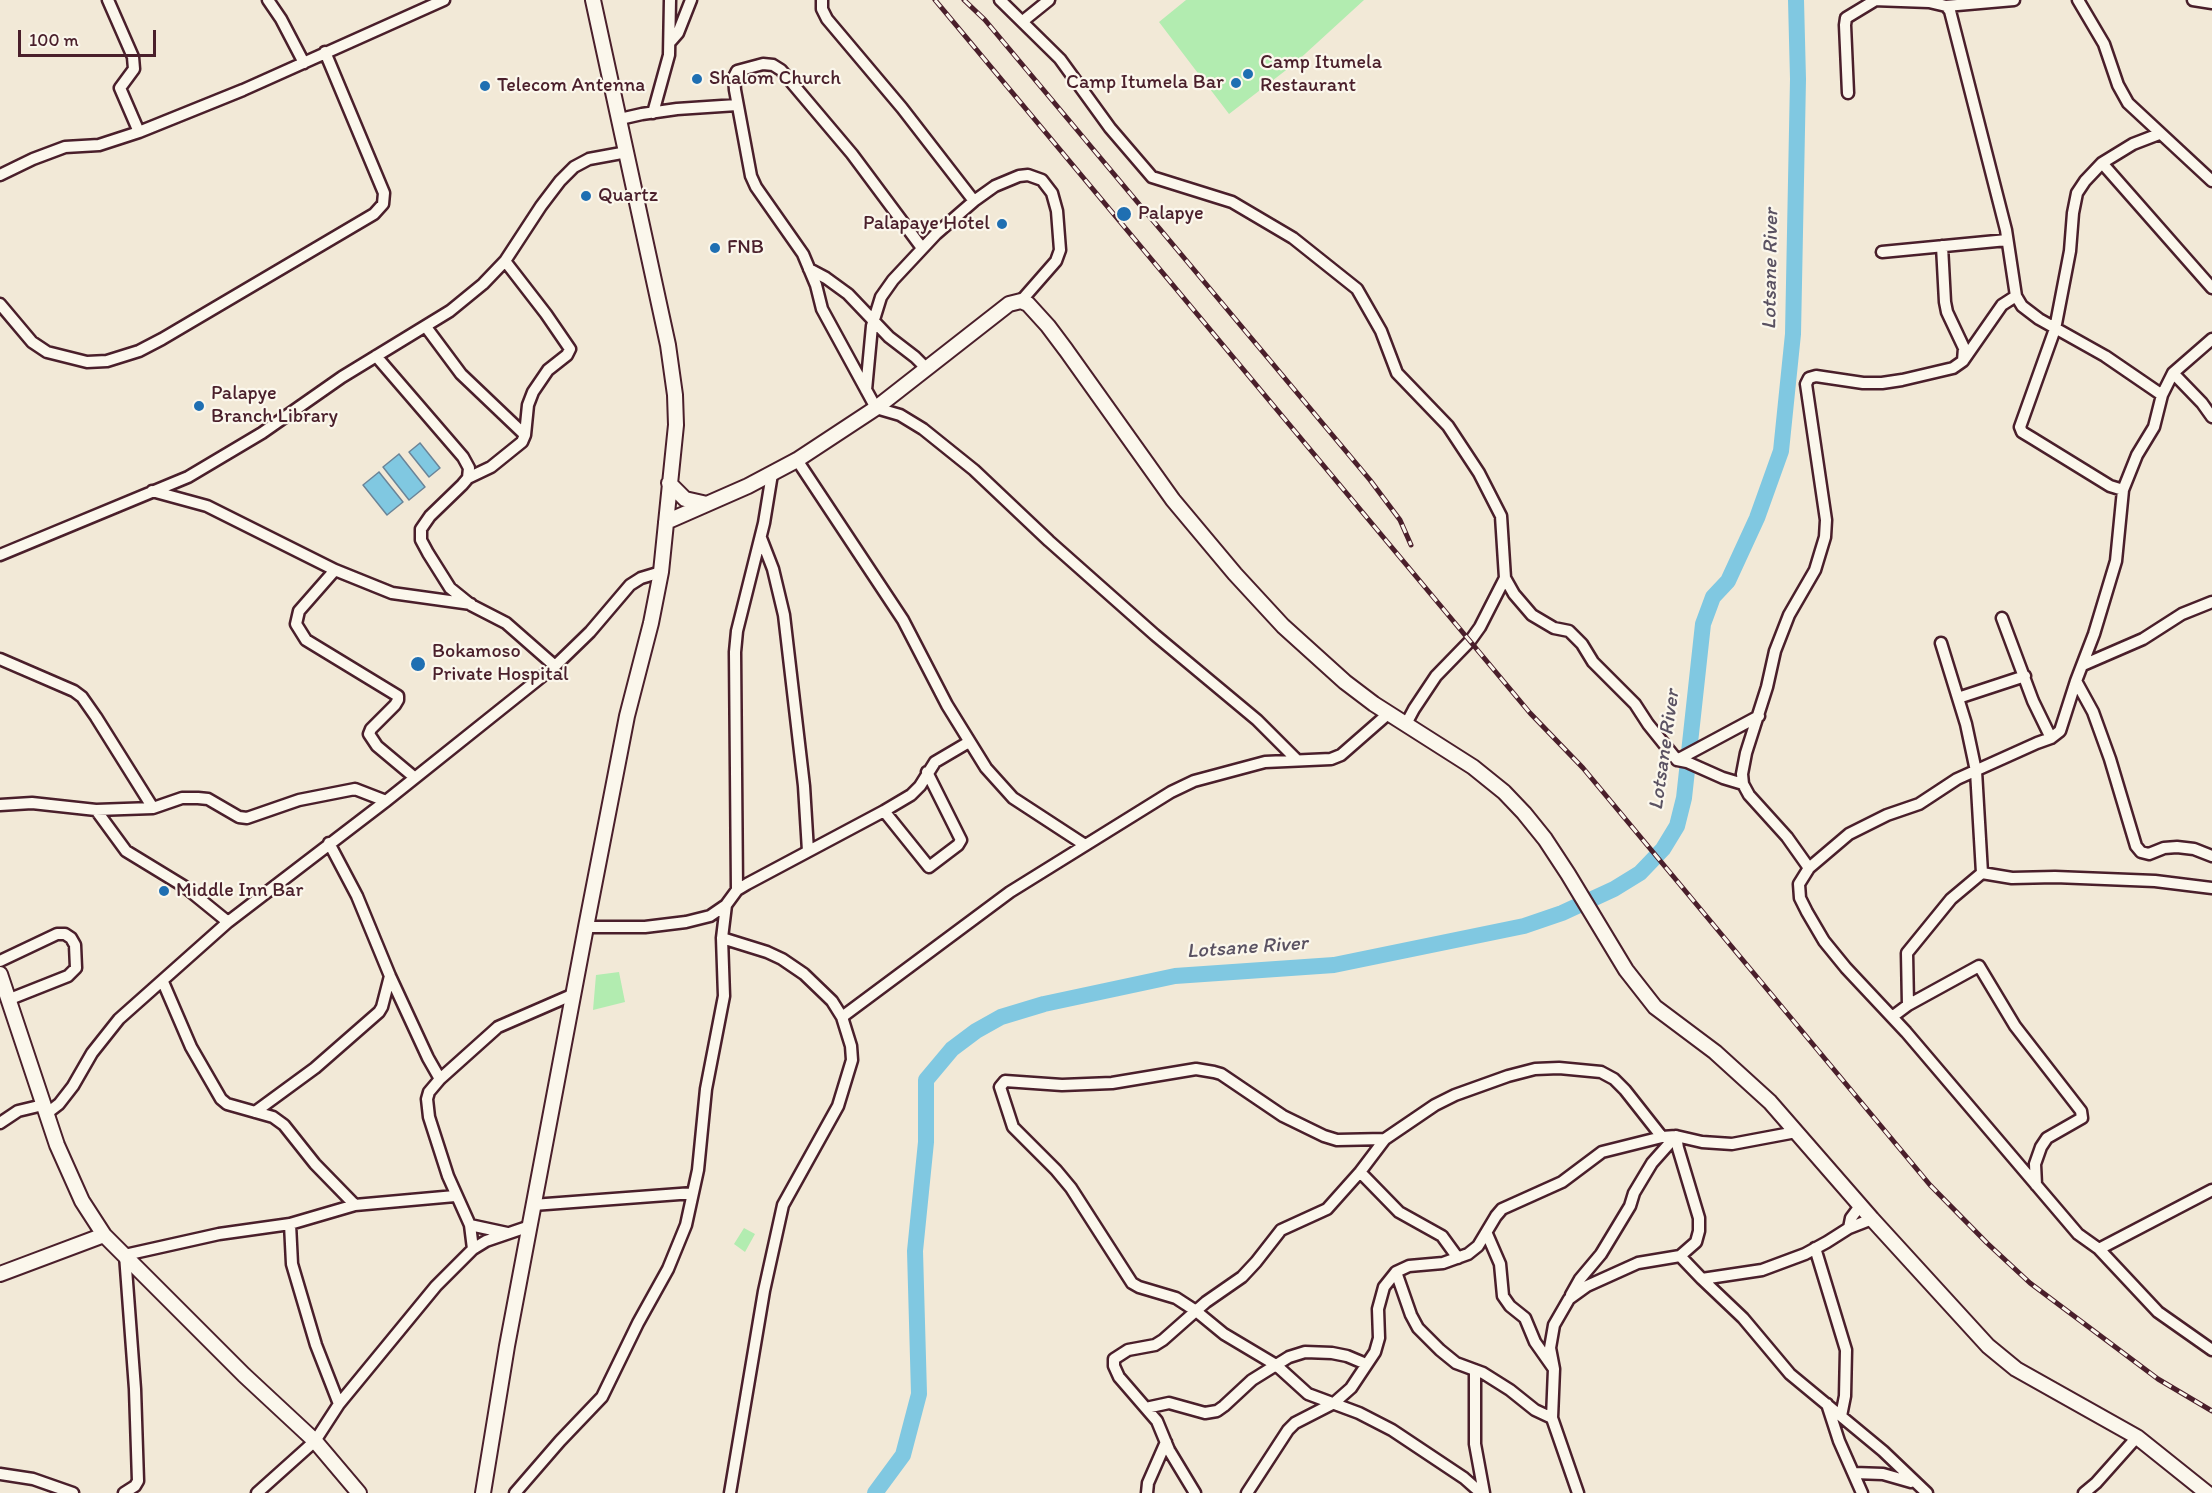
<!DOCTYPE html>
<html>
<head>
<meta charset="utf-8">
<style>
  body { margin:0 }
  #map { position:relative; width:2212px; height:1493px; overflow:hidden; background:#f2e9d7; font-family:Itim,sans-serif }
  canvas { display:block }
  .scale { position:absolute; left:18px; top:30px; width:138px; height:27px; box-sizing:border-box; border:3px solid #4a1f2b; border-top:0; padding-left:8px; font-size:18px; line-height:21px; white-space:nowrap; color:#4a1f2b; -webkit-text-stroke:4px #fbf7ec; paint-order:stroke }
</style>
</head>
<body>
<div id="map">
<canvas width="2212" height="1493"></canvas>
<div class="scale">100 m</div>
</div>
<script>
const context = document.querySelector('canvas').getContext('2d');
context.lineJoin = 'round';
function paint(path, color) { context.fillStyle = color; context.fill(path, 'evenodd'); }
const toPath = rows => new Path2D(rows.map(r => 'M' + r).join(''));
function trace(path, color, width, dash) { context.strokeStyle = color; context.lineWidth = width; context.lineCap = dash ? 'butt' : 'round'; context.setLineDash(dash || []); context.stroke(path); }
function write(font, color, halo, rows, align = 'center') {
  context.font = font + ' Itim,sans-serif'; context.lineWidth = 4.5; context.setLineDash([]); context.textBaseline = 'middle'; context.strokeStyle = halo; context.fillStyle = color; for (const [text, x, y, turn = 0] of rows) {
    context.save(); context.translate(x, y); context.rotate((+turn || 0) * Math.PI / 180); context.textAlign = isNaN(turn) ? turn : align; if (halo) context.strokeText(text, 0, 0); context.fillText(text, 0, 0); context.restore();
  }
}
paint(toPath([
  [1186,0,1364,0,1294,64,1229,114,1159,22],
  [619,972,625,1002,593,1010,596,975],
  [744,1228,755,1234,745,1252,734,1244]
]), '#b2ecb0');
const water = toPath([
  [420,443,440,468,429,477,409,452,420,443],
  [399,454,425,487,409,500,383,467,399,454],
  [379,472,403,502,387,515,363,485,379,472]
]);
paint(water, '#80c8e1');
trace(water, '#6a8498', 1.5);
trace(toPath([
  [875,1493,903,1455,919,1394,915,1251,926,1142,926,1080,952,1049,976,1031,1001,1017,1044,1004,1175,976,1334,965,1524,926,1562,913,1614,889,1640,873,1663,849,1677,826,1684,798,1703,624,1713,597,1728,581,1757,518,1781,451,1793,334,1798,79,1796,0]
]), '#80c8e1', 16);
const minor = toPath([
  [108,0,133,57,134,69,120,88,139,132],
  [268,0,281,19,304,63],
  [822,0,822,9,827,19,902,108,974,201],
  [1000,0,1060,59,1110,128,1152,177,1232,202,1293,238,1357,289,1381,331,1397,373,1448,426,1479,473,1501,516,1505,578,1480,627,1470,641,1436,676,1414,709,1406,724],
  [1873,0,1929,2,1946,6,1950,11,2006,230,2016,296,2022,306,2039,319,2105,356,2162,395],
  [2078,0,2104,44,2118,85,2128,103,2212,181],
  [2193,0,2212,3],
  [1946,6,2014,0],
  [1023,21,1049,0],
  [671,41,678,33,691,0],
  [1848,93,1845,25,1846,18,1874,1],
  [653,113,669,55,670,0],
  [620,119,642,114,677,109,737,105],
  [2102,163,2212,288],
  [0,175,33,159,65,147,99,145,139,132,243,90,444,0],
  [1942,246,1945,302,1947,312,1964,348,1963,361],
  [922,248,852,154,781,70,773,65,763,64,737,71,734,77,735,90,751,176,756,187,803,254,816,285,822,309,876,408,900,415,923,429,974,470,1049,541,1155,635,1257,720,1297,760],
  [1882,252,2007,240],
  [809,269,826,278,848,294,889,337,915,357,926,368],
  [0,304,32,342,47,352,87,362,107,361,139,351,162,339,374,214,383,204,384,193,325,52],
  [426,327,461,374,525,435],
  [2212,339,2173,373,2162,395,2154,427,2137,455,2123,490,2116,561,2094,634,2076,681,2060,731,2051,738,2037,743,1957,779,1919,804,1887,815,1849,834,1809,868,1799,884,1800,898,1807,912,1824,941,1846,968,1906,1032,2078,1234,2099,1249,2158,1312,2212,1350],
  [376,356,463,457,469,468,468,478,462,485,430,516,421,529,421,540,428,553,450,588,471,605,506,623,555,666],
  [2173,373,2202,403,2212,417],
  [866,390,872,326,881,297,893,280,936,234,974,201,995,186,1019,176,1028,175,1042,180,1052,193,1057,211,1060,250,1056,261,1021,301],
  [797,460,903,620,947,705,986,768,1013,798,1085,845],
  [468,478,491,467,522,442,525,435,528,405,533,392,548,370,567,355,570,349,546,314,505,261],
  [2123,490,2110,486,2032,438,2022,432,2020,427,2055,329,2070,251,2073,213,2077,193,2085,181,2102,163,2133,144,2159,134],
  [152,491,207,506,335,570,392,593,471,604],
  [761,538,773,569,784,615,804,786,808,851],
  [0,555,188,477,262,433,342,377,450,311,483,284,505,261,541,206,560,181,574,167,589,159,627,152],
  [335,570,299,611,296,624,306,640,398,696,398,700,395,705,371,729,369,734,377,746,414,777],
  [1505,578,1514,594,1532,615,1554,628,1569,631,1582,644,1593,662,1635,704,1648,724,1677,760,1687,762,1723,778,1743,784],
  [2002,618,2033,701,2051,738],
  [0,659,74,691,82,697,96,717,153,808],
  [2083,665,2143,639,2182,614,2212,602],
  [2076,681,2093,712,2110,759,2136,846,2141,852,2149,854,2164,848,2177,847,2194,849,2212,856],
  [1958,698,2025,676],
  [1677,760,1759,716],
  [0,805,32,803,96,810,124,809,153,808,182,798,198,798,208,799,239,817,247,818,299,800,355,789,386,801],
  [96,810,126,851,185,887,228,922],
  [884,811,929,867,958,845,961,840,927,772],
  [329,843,357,896,390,976,428,1058,440,1079],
  [1809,868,1787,837,1749,795,1743,784,1742,774,1746,753,1767,687,1775,651,1789,615,1815,570,1825,537,1826,520,1806,384,1809,378,1816,376,1863,383,1882,383,1902,380,1953,368,1963,361,2002,305,2016,296],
  [1982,873,2012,878,2055,877,2155,881,2212,888],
  [737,890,735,652,737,631,764,523,772,474],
  [586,927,645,927,686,922,710,916,726,905,737,890,747,884,884,811,911,795,920,786,935,762,969,742],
  [722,938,767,952,782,959,804,974,832,1001,842,1017,851,1046,852,1060,838,1106,783,1205,764,1291,730,1493],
  [0,961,57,934,65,934,71,938,75,945,76,968,68,976,10,999],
  [163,982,191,1047,221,1099,227,1104,273,1117,284,1125,315,1164,355,1205],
  [1908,1005,1907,953,1951,899,1982,873,1976,771,1966,724,1941,643],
  [842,1017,1010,892,1171,792,1194,781,1265,762,1331,759,1341,755,1389,713],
  [1892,1017,1908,1005,1979,966,2015,1026,2081,1111,2082,1118,2047,1138,2041,1147,2035,1164,2036,1185],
  [255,1112,315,1068,379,1012,382,1007,390,976],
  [46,1114,59,1104,73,1086,92,1053,119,1019,228,922,386,801,555,666,590,632,630,585,641,578,661,572],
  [0,1123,18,1111,43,1105],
  [1385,1139,1337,1140,1324,1136,1283,1116,1221,1074,1214,1072,1196,1069,1112,1083,1062,1085,1005,1081,1000,1087,1013,1127,1056,1170,1071,1188,1132,1283,1139,1287,1176,1298,1196,1311,1224,1334,1276,1365,1308,1394,1359,1413,1392,1430,1464,1478,1481,1493],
  [1360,1172,1399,1212,1442,1236,1458,1258],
  [533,1205,693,1193],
  [290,1224,292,1264,316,1345,339,1404],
  [470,1225,473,1249],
  [1849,1228,1851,1218,1860,1206],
  [507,1233,470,1225,448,1176,429,1117,427,1099,429,1092,440,1079,498,1027,574,994],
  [1487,1234,1500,1264,1503,1296,1510,1306,1525,1318,1535,1342,1554,1369,1552,1418,1578,1493],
  [1815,1248,1846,1350,1845,1396,1841,1416],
  [2099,1249,2212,1190],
  [1680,1256,1702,1279,1743,1318,1790,1374,1883,1451,1927,1493],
  [1396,1272,1411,1315,1418,1328,1440,1350,1456,1363,1483,1373,1510,1390,1535,1410,1552,1418],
  [1702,1279,1762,1270,1805,1254,1827,1242,1849,1228,1872,1219],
  [1571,1295,1580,1279,1601,1254,1630,1206,1634,1193,1652,1163,1676,1136],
  [1554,1369,1550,1348,1554,1325,1569,1299,1587,1286,1638,1263,1680,1256,1696,1242,1699,1231,1699,1218,1678,1148,1676,1136],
  [1475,1370,1475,1444,1484,1493],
  [1827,1404,1839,1441,1862,1493],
  [1146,1408,1169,1403,1205,1413,1217,1411,1224,1406,1252,1380,1289,1357,1305,1352,1332,1353,1347,1356,1366,1364],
  [1854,1473,1883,1474,1911,1482],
  [0,1474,33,1479,73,1493],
  [124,1493,135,1486,138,1481,135,1389,125,1255,219,1234,290,1224,355,1205,455,1196],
  [257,1493,315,1441,339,1404,436,1286,473,1249,486,1241,530,1226],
  [515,1493,560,1441,602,1397,638,1323,668,1269,686,1225,698,1170,706,1089,724,996,722,938,726,905],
  [1147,1493,1148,1483,1166,1442],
  [1195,1493,1169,1450,1157,1421,1119,1377,1114,1366,1114,1359,1128,1350,1155,1345,1163,1340,1206,1302,1242,1277,1256,1262,1281,1230,1327,1209,1360,1172,1385,1139,1435,1105,1455,1095,1508,1076,1535,1069,1559,1068,1601,1072,1614,1079,1625,1090,1662,1137],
  [1247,1493,1288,1430,1295,1423,1334,1403,1351,1388,1375,1352,1379,1338,1378,1309,1384,1287,1396,1272,1409,1266,1443,1263,1468,1254,1478,1246,1496,1216,1502,1209,1562,1182,1602,1152,1662,1137,1676,1136,1702,1142,1732,1144,1796,1132],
  [2084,1493,2096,1483,2137,1437]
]);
const tertiary = toPath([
  [669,483,685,499,707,504],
  [666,522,748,486,797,460,876,408,1009,304,1021,301,1028,304,1048,326,1066,350,1173,500,1235,574,1283,626,1345,682,1374,704,1473,767,1504,792,1524,813,1545,839,1568,874,1626,970,1655,1007,1715,1052,1770,1102,1872,1219,1988,1346,2016,1369,2137,1437,2207,1493],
  [0,974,57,1145,82,1201,104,1235,244,1375,315,1441,359,1493],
  [0,1274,104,1235],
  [483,1493,507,1346,586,927,627,716,651,623,661,572,676,425,675,395,668,345,593,0]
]);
trace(minor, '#4a1f2b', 15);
trace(tertiary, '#4a1f2b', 18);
trace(minor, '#fbf7ec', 10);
trace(tertiary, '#fbf7ec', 14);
const rail = toPath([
  [935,0,1530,713,1583,768,1930,1185,1987,1243,2030,1283,2158,1379,2212,1411],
  [964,0,985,20,1370,480,1400,520,1411,545]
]);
trace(rail, '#4a1f2b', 5);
trace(rail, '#fbf7ec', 3, [9]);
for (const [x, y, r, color] of [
  [1248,74,6,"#1f6fb2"],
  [697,79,6,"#1f6fb2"],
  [1236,83,6,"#1f6fb2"],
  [485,86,6,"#1f6fb2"],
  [586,196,6,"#1f6fb2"],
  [1124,214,8,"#1f6fb2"],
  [1002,224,6,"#1f6fb2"],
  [715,248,6,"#1f6fb2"],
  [199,406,6,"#1f6fb2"],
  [418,664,8,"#1f6fb2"],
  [164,891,6,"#1f6fb2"]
]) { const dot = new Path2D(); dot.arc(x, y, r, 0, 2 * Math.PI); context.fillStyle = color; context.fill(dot); trace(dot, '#fbf7ec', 2); }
write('20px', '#4a1f2b', '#fbf7ec', [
  ["Camp Itumela",1260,63],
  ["Restaurant",1260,86],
  ["Shalom Church",709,79],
  ["Camp Itumela Bar",1224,83,"right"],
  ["Telecom Antenna",497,86],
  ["Quartz",598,196],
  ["Palapye",1138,214],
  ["Palapaye Hotel",990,224,"right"],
  ["FNB",727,248],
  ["Palapye",211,394],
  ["Branch Library",211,417],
  ["Bokamoso",432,652],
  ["Private Hospital",432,675],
  ["Middle Inn Bar",176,891]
], 'left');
write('italic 21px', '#5a5262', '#fbf7ec', [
  ["Lotsane River",1771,269,-89],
  ["Lotsane River",1665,750,-82],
  ["Lotsane River",1247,948,-4]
]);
</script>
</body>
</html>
